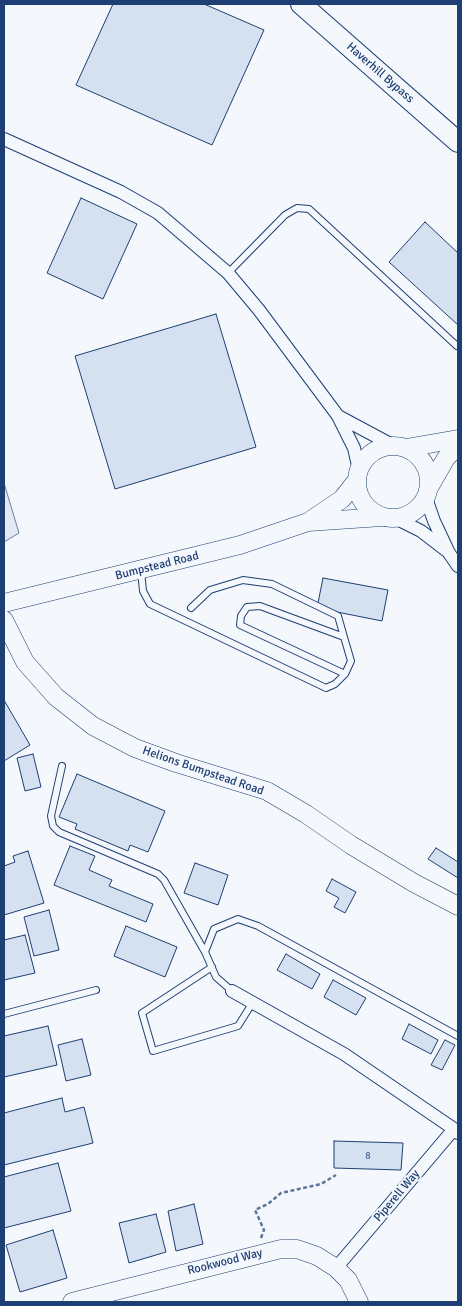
<!DOCTYPE html>
<html>
<head>
<meta charset="utf-8">
<style>
  body { margin:0 }
  #map { position:relative; width:462px; height:1306px; overflow:hidden; background:#f4f7fb; font-family:Signika,sans-serif }
  canvas { display:block }
  .frame { position:absolute; inset:0; border:5px solid #1d3f73; pointer-events:none }
</style>
</head>
<body>
<div id="map">
<canvas width="462" height="1306"></canvas>
<div class="frame"></div>
</div>
<script>
const context = document.querySelector('canvas').getContext('2d');
context.lineJoin = 'round';
function paint(path, color) { context.fillStyle = color; context.fill(path, 'evenodd'); }
const toPath = rows => new Path2D(rows.map(r => 'M' + r).join(''));
function trace(path, color, width, dash) { context.strokeStyle = color; context.lineWidth = width; context.lineCap = dash ? 'butt' : 'round'; context.setLineDash(dash || []); context.stroke(path); }
function write(font, color, halo, rows, align = 'center') {
  context.font = font + ' Signika,sans-serif'; context.lineWidth = 4; context.setLineDash([]); context.textBaseline = 'middle'; context.strokeStyle = halo; context.fillStyle = color; for (const [text, x, y, turn = 0] of rows) {
    context.save(); context.translate(x, y); context.rotate((+turn || 0) * Math.PI / 180); context.textAlign = isNaN(turn) ? turn : align; if (halo) context.strokeText(text, 0, 0); context.fillText(text, 0, 0); context.restore();
  }
}
const green = toPath([
  [4,483,19,533,4,542,4,483]
]);
paint(green, '#e3e9f0');
trace(green, '#687fa3', 1);
const building = toPath([
  [113,4,204,4,264,30,212,145,76,85,113,4],
  [81,198,137,224,103,299,47,273,81,198],
  [425,222,458,253,458,325,389,262,425,222],
  [216,314,256,447,115,489,75,356,216,314],
  [323,578,388,590,382,621,317,608,323,578],
  [4,700,30,745,4,761,4,700],
  [33,754,41,787,25,791,17,758,33,754],
  [77,774,165,811,148,852,130,845,128,851,75,829,77,824,59,817,77,774],
  [70,846,95,856,89,870,112,880,109,886,153,904,146,922,54,885,70,846],
  [436,848,458,862,458,878,428,859,436,848],
  [28,851,44,903,4,915,4,866,15,862,13,856,28,851],
  [195,863,228,875,218,905,184,893,195,863],
  [332,879,356,892,345,913,334,907,339,898,326,891,332,879],
  [49,910,59,950,34,956,24,917,49,910],
  [126,926,177,947,165,977,114,956,126,926],
  [25,935,35,973,4,980,4,940,25,935],
  [286,954,320,974,312,989,277,970,286,954],
  [333,980,366,998,356,1015,324,997,333,980],
  [409,1024,438,1040,431,1054,402,1039,409,1024],
  [48,1026,57,1065,4,1077,4,1036,48,1026],
  [82,1039,91,1075,66,1081,58,1045,82,1039],
  [445,1040,455,1045,442,1070,431,1065,445,1040],
  [62,1098,65,1112,84,1107,93,1143,4,1165,4,1113,62,1098],
  [334,1141,403,1143,401,1170,334,1168,334,1141],
  [58,1163,71,1211,4,1228,4,1177,58,1163],
  [194,1204,203,1244,176,1251,168,1211,194,1204],
  [156,1214,166,1252,129,1263,119,1223,156,1214],
  [53,1230,67,1278,20,1292,6,1245,53,1230]
]);
paint(building, '#d5e0f0');
trace(building, '#1d3f73', 1);
const lane = toPath([
  [228,273,285,215,297,208,309,209,457,346],
  [141,571,143,591,150,604,326,688,335,684,345,674,351,661,344,637,260,606,247,607,241,616,240,625,345,674],
  [191,608,210,590,243,580,272,584,338,616,344,637],
  [62,766,51,816,53,826,59,832,158,874,164,880,205,952],
  [212,967,142,1013,153,1051,238,1026,253,1002],
  [232,991,216,977,205,952,214,929,238,919,258,926,458,1036],
  [4,1014,96,990]
]);
const street = toPath([
  [4,139,121,192,158,213,228,273,259,310,338,416,354,448,359,470],
  [338,416,394,446],
  [426,498,434,521,449,553,458,566],
  [395,518,421,531,447,551],
  [232,991,344,1054,454,1129],
  [336,1268,454,1129,458,1133]
]);
const secondary = toPath([
  '357 482a36 36 0 1 1 72 0a36 36 0 1 1-72 0Z',
  [406,448,458,439],
  [430,486,446,458,458,446],
  [308,522,382,517],
  [4,603,240,545,308,522,342,499,357,480],
  [4,620,25,662,56,697,93,726,135,748,176,763,267,791,306,814,351,845,414,883,458,906],
  [72,1302,281,1249,297,1249,317,1256,336,1268,348,1280,359,1302]
]);
const primary = toPath([
  [301,4,458,142]
]);
trace(lane, '#1d3f73', 8);
trace(street, '#1d3f73', 14);
trace(secondary, '#1d3f73', 19);
trace(primary, '#1d3f73', 22);
trace(toPath([
  [261,1238,264,1230,255,1210,268,1204,281,1193,321,1184,336,1175]
]), '#5e769c', 2.5, [4, 2.5]);
trace(lane, '#f4f7fb', 6);
trace(street, '#f4f7fb', 12);
trace(secondary, '#f4f7fb', 18);
trace(primary, '#f4f7fb', 20);
write('10px', '#4b6792', null, [
  ["8",368,1156]
]);
write('12px', '#1d3f73', '#f4f7fb', [
  ["Haverhill Bypass",380,73,41],
  ["Bumpstead Road",157,566,-14],
  ["Helions Bumpstead Road",203,771,19],
  ["Piperell Way",397,1196,-50],
  ["Rookwood Way",225,1262,-14]
]);
</script>
</body>
</html>
